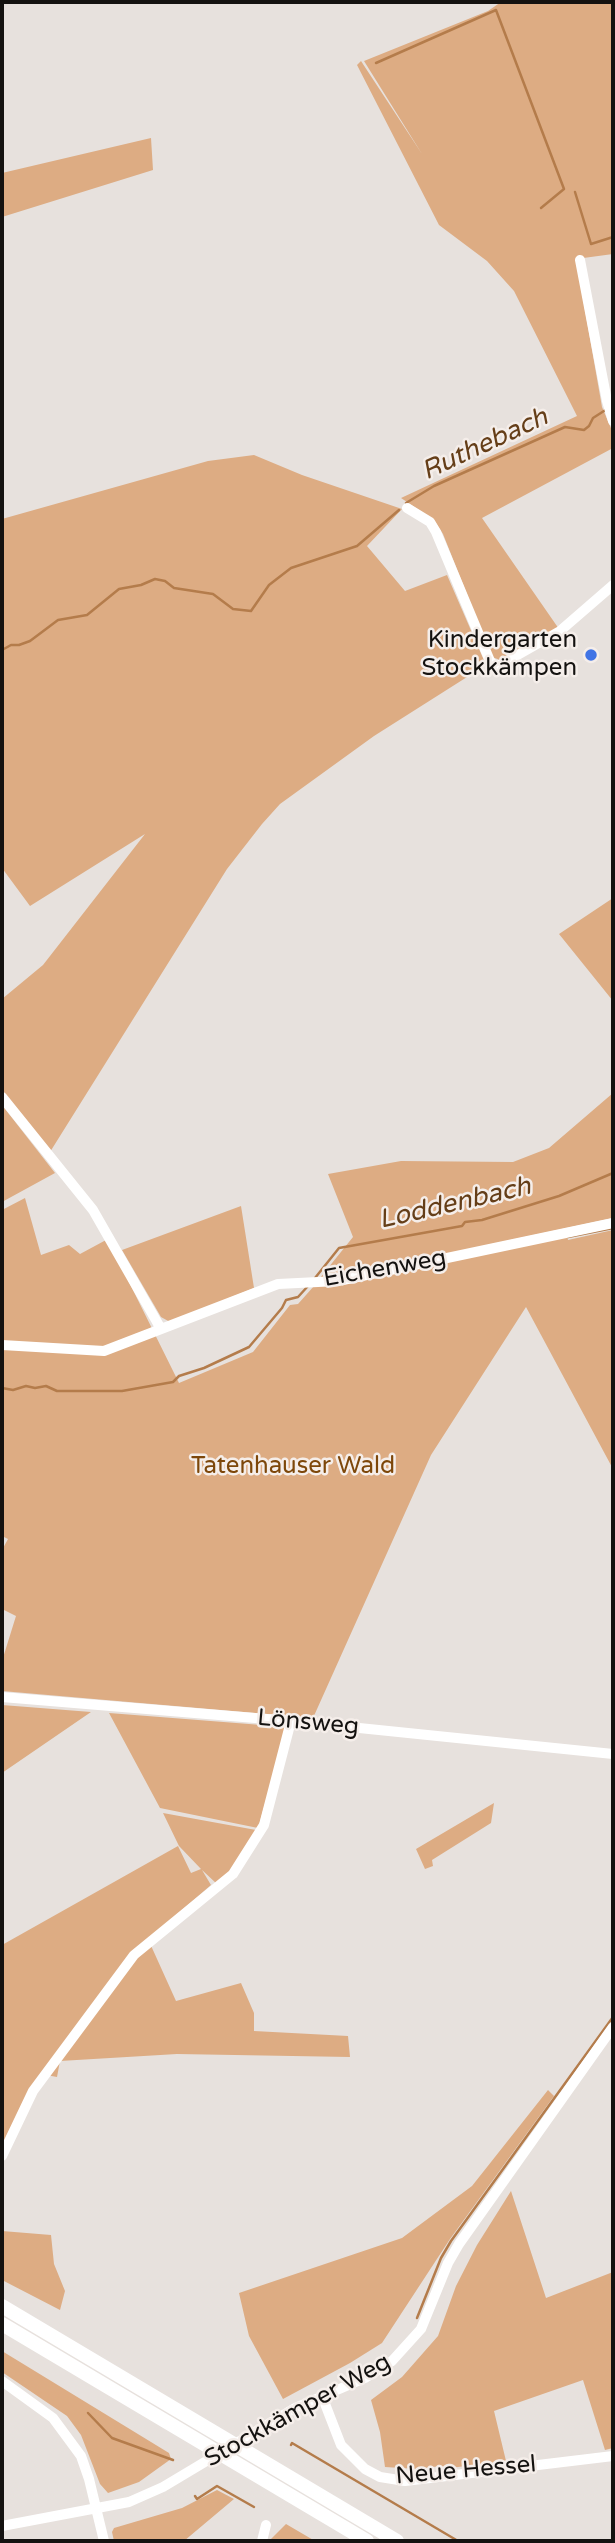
<!DOCTYPE html>
<html>
<head>
<meta charset="utf-8">
<style>
  body { margin:0 }
  #map { position:relative; width:615px; height:2543px; overflow:hidden; background:#e7e1dd; font-family:"Varela Round",sans-serif }
  canvas { display:block }
  .frame { position:absolute; inset:0; border:4px solid #141210; pointer-events:none }
</style>
</head>
<body>
<div id="map">
<canvas width="615" height="2543"></canvas>
<div class="frame"></div>
</div>
<script>
const context = document.querySelector('canvas').getContext('2d');
context.lineJoin = 'round';
function paint(path, color) { context.fillStyle = color; context.fill(path, 'evenodd'); }
const toPath = rows => new Path2D(rows.map(r => 'M' + r).join(''));
function trace(path, color, width, dash) { context.strokeStyle = color; context.lineWidth = width; context.lineCap = dash ? 'butt' : 'round'; context.setLineDash(dash || []); context.stroke(path); }
function write(font, color, halo, rows, align = 'center') {
  context.font = font + ' "Varela Round",sans-serif'; context.lineWidth = 5; context.setLineDash([]); context.textBaseline = 'middle'; context.strokeStyle = halo; context.fillStyle = color; for (const [text, x, y, turn = 0] of rows) {
    context.save(); context.translate(x, y); context.rotate((+turn || 0) * Math.PI / 180); context.textAlign = isNaN(turn) ? turn : align; if (halo) context.strokeText(text, 0, 0); context.fillText(text, 0, 0); context.restore();
  }
}
paint(toPath([
  [501,2,613,2,613,254,576,259,602,407,613,433,613,448,482,518,559,629,500,660,492,657,443,534,434,520,401,498,577,416,514,291,487,261,439,225,357,65,361,61,422,154,364,61,488,11],
  [151,138,153,170,2,217,2,173],
  [254,455,302,475,402,509,367,546,405,591,447,575,486,665,374,736,280,804,262,824,227,869,50,1152,2,1091,2,999,43,965,145,834,30,906,2,868,2,519,208,461],
  [613,898,613,1001,559,934],
  [613,1093,613,1218,339,1277,320,1278,353,1237,328,1174,401,1161,513,1162,549,1148],
  [2,1105,55,1173,2,1202],
  [25,1198,41,1255,69,1245,80,1254,106,1240,127,1278,179,1383,253,1352,290,1305,298,1304,314,1286,348,1284,567,1235,568,1240,613,1230,613,1469,526,1307,431,1455,313,1718,2,1691,2,1661,16,1616,2,1609,2,1550,8,1539,2,1536,2,1210],
  [241,1206,254,1288,170,1322,161,1317,122,1250],
  [2,1705,91,1712,2,1773],
  [109,1713,287,1727,258,1828,160,1808],
  [494,1803,491,1823,432,1860,433,1866,425,1869,416,1849],
  [163,1813,256,1830,231,1872,217,1884,202,1870,211,1885,148,1939,176,2001,241,1983,254,2013,254,2031,348,2036,350,2057,177,2054,60,2061,57,2077,46,2075,32,2089,2,2154,2,1945,178,1846,191,1873,201,1869,179,1846],
  [548,2090,554,2096,450,2239,382,2343,350,2363,283,2399,249,2336,239,2293,402,2238,472,2186],
  [511,2191,546,2298,613,2272,613,2448,605,2450,583,2380,494,2411,506,2461,450,2468,441,2466,417,2469,385,2467,380,2432,371,2400,402,2377,438,2336,456,2286,477,2245],
  [2,2231,51,2235,54,2264,65,2291,60,2310,2,2280],
  [2,2351,169,2453,171,2459,139,2482,108,2493,100,2484,81,2435,67,2416,2,2372],
  [217,2490,234,2499,184,2541,114,2541,112,2532,114,2528,182,2508],
  [286,2524,315,2541,270,2540]
]), '#ddac83');
trace(toPath([
  [376,63,496,10,564,189,541,208],
  [575,192,591,244,613,237],
  [406,503,434,486,565,427,584,430,589,426,593,418,607,409],
  [2,650,11,645,19,645,30,641,58,620,87,615,119,589,141,585,155,579,165,581,174,588,213,594,233,609,251,611,269,585,291,568,357,546,399,510],
  [568,1237,613,1228],
  [315,1278,339,1248,462,1226,465,1222,482,1220,559,1196,613,1173],
  [2,1388,13,1390,26,1386,35,1388,46,1386,57,1391,122,1391,173,1382,179,1376,204,1368,249,1347,282,1308,286,1300,298,1297,308,1286],
  [417,2318,441,2258,451,2241,613,2017],
  [88,2413,112,2438,173,2460],
  [291,2445,292,2443,458,2541],
  [195,2496,197,2499,217,2486,254,2507]
]), '#b47c4b', 2.5);
trace(toPath([
  [580,260,607,401,613,421],
  [407,508,430,522,436,532,490,661,494,665,500,665,560,631,613,585],
  [2,1097,93,1210,161,1329],
  [2,1345,104,1351,278,1284,338,1281,613,1223],
  [2,1697,291,1721,613,1754],
  [2,2156,33,2091,134,1955,233,1874,264,1825,291,1721],
  [2,2381,53,2418,81,2456,89,2479,104,2541],
  [322,2396,341,2445,365,2469,380,2477,405,2481,613,2456],
  [2,2526,129,2502,163,2487,295,2408,365,2378,392,2361,421,2329,448,2263,459,2244,613,2027],
  [262,2541,266,2525]
]), '#fff', 10);
trace(toPath([
  [2,2306,397,2541],
  [2,2324,367,2541]
]), '#fff', 14);
for (const [x, y, r, color] of [
  [591,655,7,"#4174e5"]
]) { const dot = new Path2D(); dot.arc(x, y, r, 0, 2 * Math.PI); context.fillStyle = color; context.fill(dot); trace(dot, '#f5eeea', 2.5); }
write('24px', '#141210', '#f5eeea', [
  ["Kindergarten",577,641],
  ["Stockkämpen",577,669]
], 'right');
write('24px', '#141210', '#f5eeea', [
  ["Eichenweg",385,1269,-10],
  ["Lönsweg",308,1723,5],
  ["Stockkämper Weg",298,2411,-29],
  ["Neue Hessel",466,2471,-5]
]);
write('24px', '#7d470a', '#f5eeea', [
  ["Tatenhauser Wald",293,1467]
]);
write('italic 26px', '#653e18', '#f5eeea', [
  ["Ruthebach",485,445,-25],
  ["Loddenbach",455,1204,-13]
]);
</script>
</body>
</html>
